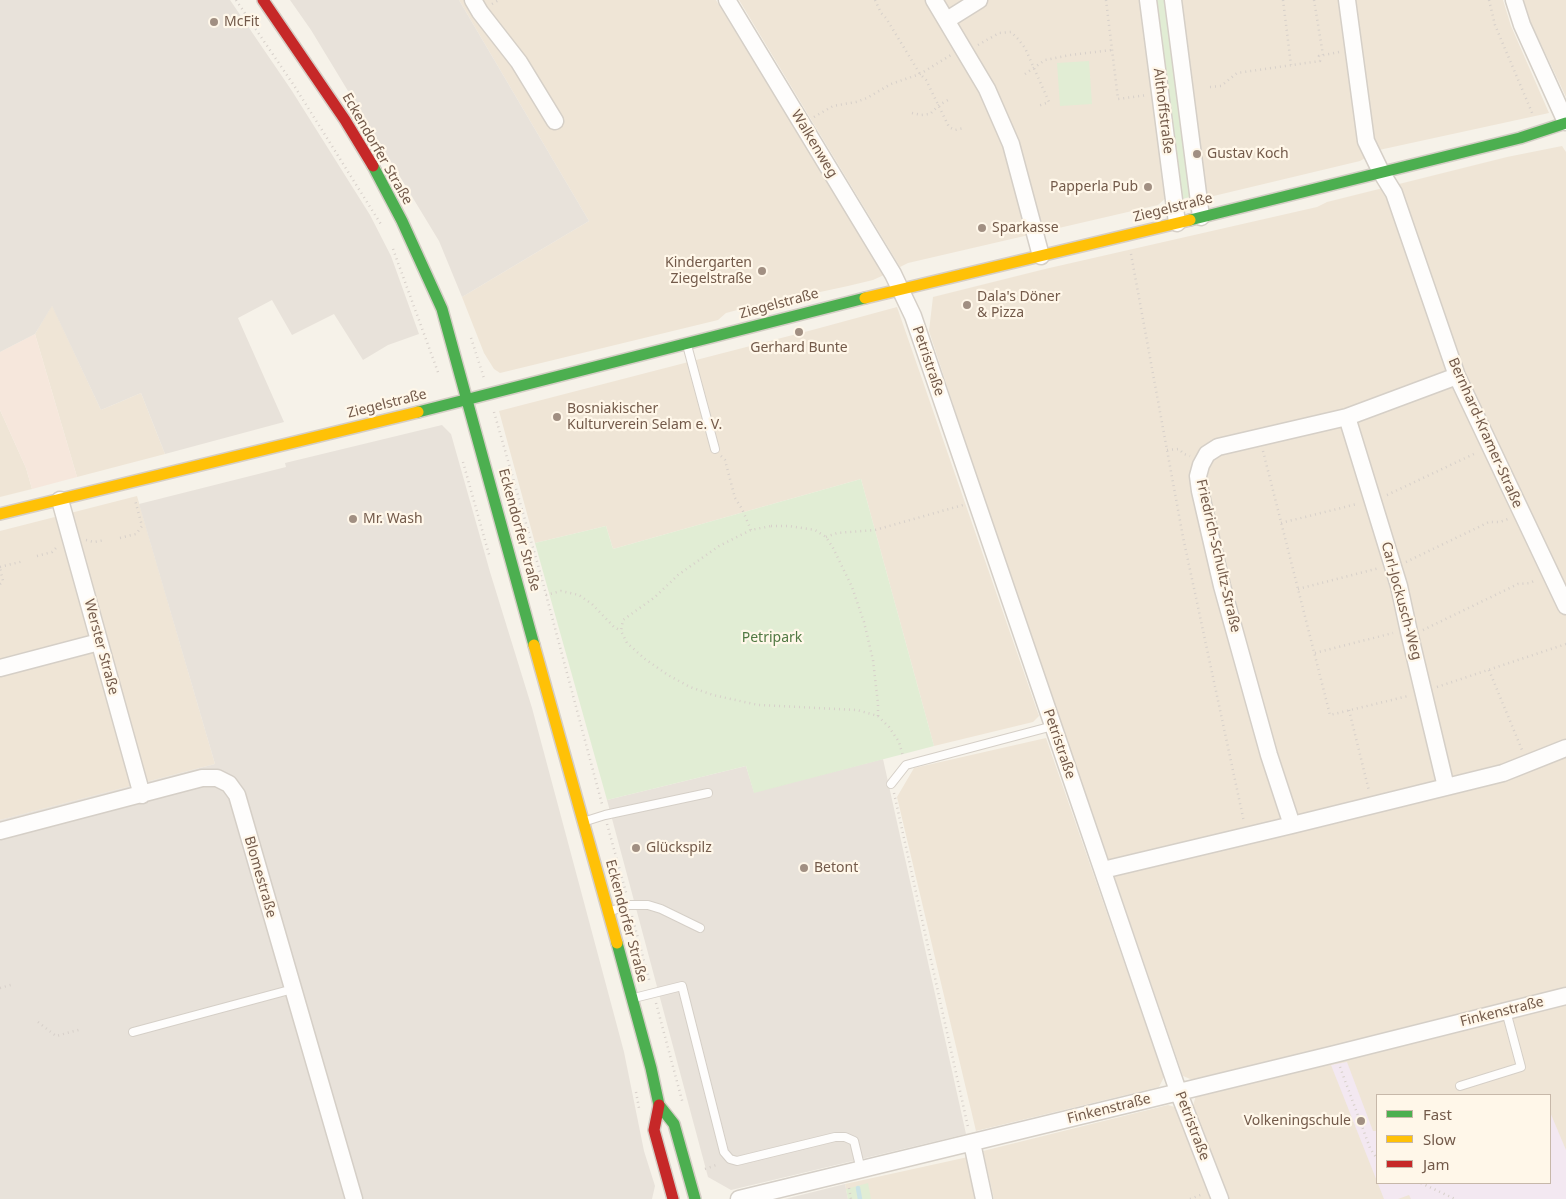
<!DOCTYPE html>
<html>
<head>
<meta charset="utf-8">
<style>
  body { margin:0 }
  #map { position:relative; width:1566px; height:1199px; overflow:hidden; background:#f6f2e9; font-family:"Noto Sans",sans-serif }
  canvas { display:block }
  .legend { position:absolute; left:1376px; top:1094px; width:175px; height:90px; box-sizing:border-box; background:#fff7e9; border:1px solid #c7b8a9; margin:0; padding:6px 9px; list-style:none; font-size:15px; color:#735a4a }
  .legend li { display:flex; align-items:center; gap:10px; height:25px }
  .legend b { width:25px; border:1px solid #c7b8a9 }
</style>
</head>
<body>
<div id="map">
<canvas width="1566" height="1199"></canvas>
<ul class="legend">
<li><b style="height:6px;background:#4caf50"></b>Fast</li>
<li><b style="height:6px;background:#ffc107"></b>Slow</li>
<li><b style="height:6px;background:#c62828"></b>Jam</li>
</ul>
</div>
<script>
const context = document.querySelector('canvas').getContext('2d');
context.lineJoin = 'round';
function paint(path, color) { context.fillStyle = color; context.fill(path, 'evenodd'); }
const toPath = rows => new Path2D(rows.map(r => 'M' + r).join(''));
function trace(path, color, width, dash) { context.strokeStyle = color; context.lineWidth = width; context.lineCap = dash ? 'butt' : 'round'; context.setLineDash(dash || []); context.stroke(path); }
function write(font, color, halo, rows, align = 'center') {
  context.font = font + ' "Noto Sans",sans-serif'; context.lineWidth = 4.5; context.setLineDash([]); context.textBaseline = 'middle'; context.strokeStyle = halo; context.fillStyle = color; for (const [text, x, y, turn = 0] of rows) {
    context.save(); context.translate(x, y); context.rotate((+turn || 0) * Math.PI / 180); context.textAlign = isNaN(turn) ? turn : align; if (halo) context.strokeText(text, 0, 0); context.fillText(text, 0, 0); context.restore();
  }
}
paint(toPath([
  [459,0,716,0,884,275,873,280,848,286,806,295,805,292,726,313,718,320,500,373,494,369,484,353,462,297,589,221],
  [739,0,1142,0,1168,196,1158,205,908,263,900,267],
  [1176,0,1503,0,1511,26,1549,113,1379,150,1360,161,1201,199],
  [1523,0,1566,0,1566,97,1530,21],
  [1562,146,1566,152,1566,991,1195,1081,1183,1076,983,496,929,331,933,297,1045,269,1317,207,1327,202,1507,157],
  [52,305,101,410,141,393,165,454,77,477,35,334],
  [897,307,1039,716,1033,722,934,746,861,479,613,549,606,526,535,543,499,411,816,329],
  [0,410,26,468,32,489,0,497],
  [137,496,215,764,0,820,0,531],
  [1046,738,1164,1077,1159,1087,976,1131,897,797,914,768],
  [1566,1002,1566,1199,1227,1199,1192,1109,1197,1092],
  [1377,1095,1550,1095,1550,1183,1377,1183],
  [1168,1105,1178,1108,1213,1199,994,1199,983,1151],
  [968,1157,977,1199,848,1199,845,1184]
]), '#efe5d6');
paint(toPath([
  [35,334,77,477,32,489,26,468,0,410,0,352]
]), '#f6e7dc');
paint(toPath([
  [0,0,230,0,292,91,370,215,391,256,419,334,388,345,363,360,334,314,292,335,272,300,238,318,284,422,165,454,141,393,101,410,52,306,35,334,0,352],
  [290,0,459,0,589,221,462,297,439,241,311,30],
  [442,425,451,434,490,572,532,708,624,1052,644,1151,655,1186,652,1199,0,1199,0,820,215,764,139,504,286,467,285,463],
  [883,759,966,1134,731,1190,708,1177,607,800,746,766,754,792],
  [845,1184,848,1199,785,1199]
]), '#e8e2da');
paint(toPath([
  [1347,1062,1373,1131,1377,1131,1377,1183,1550,1183,1550,1112,1566,1150,1566,1199,1411,1199,1409,1195,1398,1199,1384,1199,1331,1065]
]), '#f3e8f1');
paint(toPath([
  [1154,0,1168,0,1194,196,1178,200],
  [1089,61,1092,104,1060,106,1057,63],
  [861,479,934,746,754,793,746,766,607,800,535,543,606,526,613,549],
  [868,1183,871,1199,848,1199,846,1189]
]), '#e1edd4');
trace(toPath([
  [858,1188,860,1199]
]), '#cbe3e6', 4.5);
const lane = toPath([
  [687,345,715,449],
  [891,784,906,765,1053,726],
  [586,821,605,815,708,793],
  [611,911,629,905,648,905,661,909,700,928],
  [634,998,682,986,724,1152,730,1159,737,1161,835,1137,845,1137,854,1141,861,1170],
  [133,1032,293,989],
  [1460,1086,1521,1067,1506,1011]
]);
const street = toPath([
  [473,0,480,12,519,62,555,121],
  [727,0,893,274,913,316,1178,1091,1220,1199],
  [934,0,987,89,1011,144,1041,256],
  [1148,0,1177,223],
  [1173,0,1201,217],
  [1347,0,1366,141,1381,172,1394,193,1457,376,1566,606],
  [1514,0,1522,25,1566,122],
  [947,20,979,0],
  [1347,417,1399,586,1409,632,1446,787],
  [60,500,142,795],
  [0,668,99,642],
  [1292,825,1269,755,1222,586,1200,491,1198,476,1201,465,1207,454,1218,447,1347,417,1457,376],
  [0,831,202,778,217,778,229,784,237,795,354,1199],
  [1103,870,1292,825,1503,773,1566,748],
  [972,1143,984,1199],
  [739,1199,1335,1054,1566,996]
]);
const fast = toPath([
  [373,166,402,221,442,309,534,645],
  [1190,220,1520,138,1566,123],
  [418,412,865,298],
  [617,943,651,1068,659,1105,674,1124,695,1199]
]);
const slow = toPath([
  [865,298,1190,220],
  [0,514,418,412],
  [534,645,617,943]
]);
const jam = toPath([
  [263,0,345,120,373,166],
  [659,1105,654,1130,673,1199]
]);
trace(lane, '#d5cfc7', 10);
trace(street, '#d5cfc7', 19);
trace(fast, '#d5cec6', 14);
trace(slow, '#d5cec6', 14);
trace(jam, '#d5cec6', 14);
trace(toPath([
  [236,0,295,87,382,226],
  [875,0,881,13,886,18,920,74,926,80,949,127,955,130,964,128],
  [1106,0,1118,99,1147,95],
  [1283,0,1291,65],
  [1314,0,1323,55],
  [1489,0,1495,25,1533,115],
  [492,4,499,0],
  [978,45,999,33,1011,32,1018,39,1025,48,1049,102,1038,106],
  [1025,74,1045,60,1070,55,1112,50],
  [1210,87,1221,86,1237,73,1320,61,1319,56,1339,52],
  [912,113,921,115,930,114,939,105,950,99],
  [814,117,833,106,856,102,867,98,891,84,920,74,951,55],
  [393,249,439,375],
  [1131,254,1183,537,1244,822],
  [471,338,484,378],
  [494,412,540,572,602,804],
  [1167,450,1179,449,1184,454,1190,456],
  [1263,451,1330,715,1408,696],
  [721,456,725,460,735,498,742,509,751,530],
  [463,462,490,558],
  [1387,495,1476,453],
  [1281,523,1357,504],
  [771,526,789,526,815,530,826,537,833,548,852,587,864,622,873,660,878,704,878,716,857,710,758,705,713,695,690,687,668,675,645,659,627,643,621,631,623,620,655,597,678,575,719,546,751,530,771,526],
  [826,537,837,533,875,530,963,505],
  [120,538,136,534,142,526,135,500],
  [86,540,94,542,105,540],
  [37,556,52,552,57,547],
  [1406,562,1489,522,1500,522,1508,519],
  [0,567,24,561],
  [0,584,3,581,0,568],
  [1298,589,1379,568],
  [546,595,561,591,579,595,592,604,614,627,621,631],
  [1423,630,1518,584,1530,583,1536,580],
  [1315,653,1393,633],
  [1489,670,1522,750],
  [1437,687,1566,644],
  [1349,710,1369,791],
  [878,716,889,727,899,742,903,756],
  [894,793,968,1127],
  [607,824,627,896],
  [632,916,650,983],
  [0,988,14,984],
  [656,1003,683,1104],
  [38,1022,56,1036,82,1029],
  [1340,1067,1370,1148,1377,1159],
  [636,1092,639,1108],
  [705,1169,719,1164],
  [1421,1183,1455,1199],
  [849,1188,851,1199],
  [1190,1199,1203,1194]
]), '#d7d0ca', 2.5, [1, 4]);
trace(lane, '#fefdfc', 8);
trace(street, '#fefdfc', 16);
trace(fast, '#4caf50', 11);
trace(slow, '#ffc107', 11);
trace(jam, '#c62828', 11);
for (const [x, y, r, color] of [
  [214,22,5,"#a18f82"],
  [1197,154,5,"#a18f82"],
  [1148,187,5,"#a18f82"],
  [982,228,5,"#a18f82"],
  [762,271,5,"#a18f82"],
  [967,305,5,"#a18f82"],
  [799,332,5,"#a18f82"],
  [557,417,5,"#a18f82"],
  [353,519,5,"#a18f82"],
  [636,848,5,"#a18f82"],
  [804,868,5,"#a18f82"],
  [1361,1121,5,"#a18f82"]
]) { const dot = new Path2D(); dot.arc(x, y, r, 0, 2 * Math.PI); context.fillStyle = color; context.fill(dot); trace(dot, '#fff7e9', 2); }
write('14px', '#735a4a', '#fff7e9', [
  ["McFit",224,22],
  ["Gustav Koch",1207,154],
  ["Papperla Pub",1138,187,"right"],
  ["Sparkasse",992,228],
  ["Kindergarten",752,263,"right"],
  ["Ziegelstraße",752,279,"right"],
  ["Dala's Döner",977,297],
  ["& Pizza",977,313],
  ["Gerhard Bunte",799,348,"center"],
  ["Bosniakischer",567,409],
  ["Kulturverein Selam e. V.",567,425],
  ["Mr. Wash",363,519],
  ["Glückspilz",646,848],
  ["Betont",814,868],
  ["Volkeningschule",1351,1121,"right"]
], 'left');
write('14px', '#735a4a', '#fff7e9', [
  ["Althoffstraße",1163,111,83],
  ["Walkenweg",814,144,59],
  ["Eckendorfer Straße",377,149,60],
  ["Ziegelstraße",1173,208,-14],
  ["Ziegelstraße",779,304,-15],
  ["Petristraße",928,361,71],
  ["Ziegelstraße",387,404,-14],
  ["Bernhard-Kramer-Straße",1485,433,66],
  ["Eckendorfer Straße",519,530,75],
  ["Friedrich-Schultz-Straße",1218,556,77],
  ["Carl-Jockusch-Weg",1401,601,75],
  ["Werster Straße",101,647,75],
  ["Petristraße",1059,744,71],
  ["Blomestraße",260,877,74],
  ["Eckendorfer Straße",626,921,75],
  ["Finkenstraße",1502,1012,-14],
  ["Finkenstraße",1109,1109,-14],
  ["Petristraße",1192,1126,69]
]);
write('14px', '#507842', '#fff7e9', [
  ["Petripark",772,638]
]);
</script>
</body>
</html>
